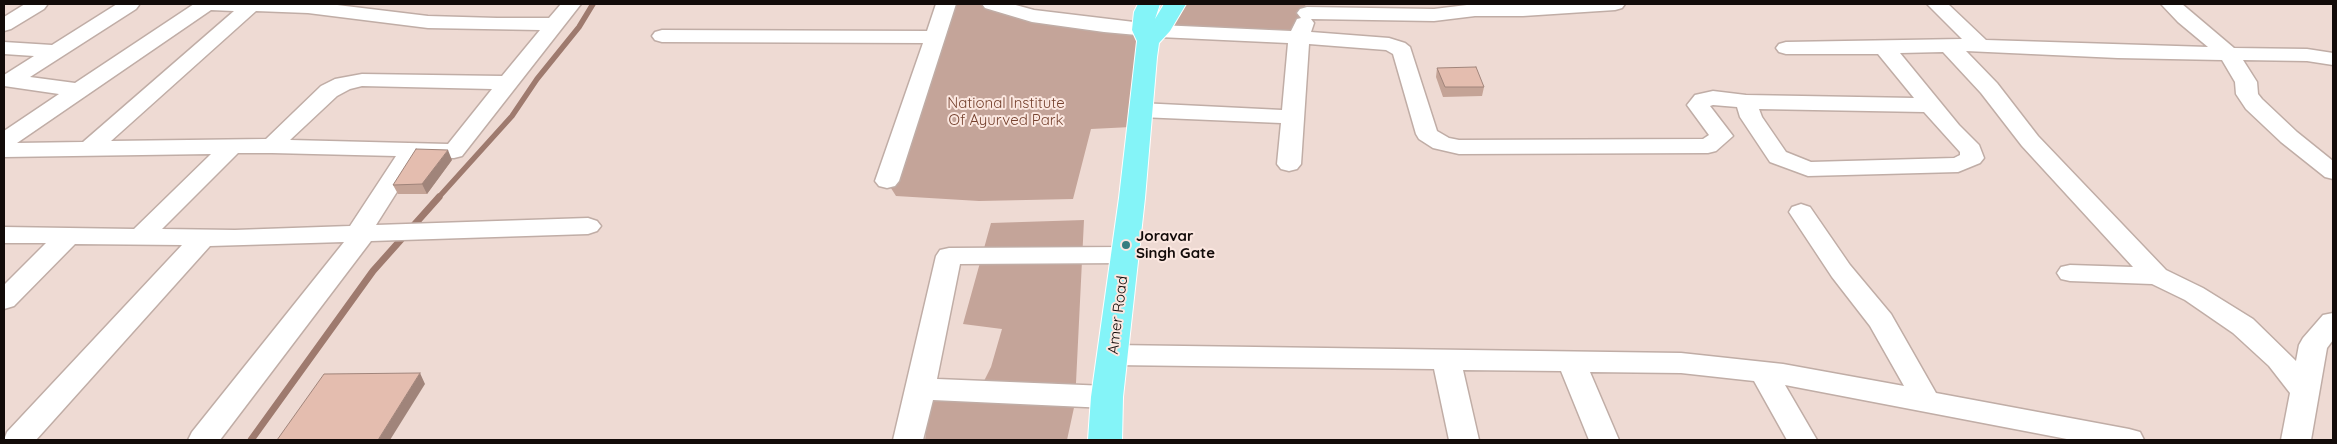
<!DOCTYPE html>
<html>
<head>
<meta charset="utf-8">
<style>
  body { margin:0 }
  #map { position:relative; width:2337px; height:444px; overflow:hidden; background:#eedad3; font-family:Quicksand,sans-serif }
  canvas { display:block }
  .frame { position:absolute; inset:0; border:5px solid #120b09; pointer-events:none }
</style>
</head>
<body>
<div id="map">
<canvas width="2337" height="444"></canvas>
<div class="frame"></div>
</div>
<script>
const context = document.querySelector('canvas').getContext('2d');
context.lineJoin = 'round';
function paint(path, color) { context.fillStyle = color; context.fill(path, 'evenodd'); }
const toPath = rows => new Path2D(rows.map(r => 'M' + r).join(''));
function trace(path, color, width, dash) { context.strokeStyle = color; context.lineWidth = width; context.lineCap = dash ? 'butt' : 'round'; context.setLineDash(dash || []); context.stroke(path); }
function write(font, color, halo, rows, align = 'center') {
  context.font = font + ' Quicksand,sans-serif'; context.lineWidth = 4; context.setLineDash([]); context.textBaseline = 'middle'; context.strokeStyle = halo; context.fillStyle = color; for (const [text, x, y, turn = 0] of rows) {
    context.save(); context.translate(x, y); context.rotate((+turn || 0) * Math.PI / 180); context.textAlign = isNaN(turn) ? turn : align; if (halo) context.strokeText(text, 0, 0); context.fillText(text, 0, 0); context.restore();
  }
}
paint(toPath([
  [952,4,983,4,1000,12,1142,35,1131,127,1091,129,1073,199,979,201,896,196,889,185],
  [1180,4,1306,4,1295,36,1166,26],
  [1084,220,1075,403,1067,440,925,440,931,393,977,395,991,367,1002,329,963,324,991,223]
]), '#c4a499');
trace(toPath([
  [438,198,512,116,537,79,579,27,593,4]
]), '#9e7a6e', 5.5);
trace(toPath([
  [251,440,373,271,439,197]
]), '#9e7a6e', 7);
const minor = toPath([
  [25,4,47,5,44,9,11,29,4,31,4,17,25,4],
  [117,4,139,5,136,9,30,77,75,83,194,4,329,4,428,16,497,18,549,18,561,4,581,4,462,156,454,158,419,157,376,225,588,218,597,221,601,226,597,231,588,234,371,241,220,440,188,440,192,432,344,242,210,246,36,440,4,440,7,432,182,245,75,244,14,306,4,309,4,285,46,243,4,243,4,227,134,229,211,154,4,157,4,131,59,94,4,86,4,75,34,56,4,54,4,42,52,45,117,4],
  [211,10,234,11,83,142,17,143,211,10],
  [256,11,308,13,428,28,540,30,502,76,362,74,335,79,321,86,266,139,111,141,256,11],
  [362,86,492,89,448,144,290,140,337,96,350,89,362,86],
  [238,153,272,153,396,156,350,226,235,230,162,229,238,153],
  [936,4,956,4,899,181,895,186,887,188,879,186,875,181,923,43,662,42,655,40,652,36,655,32,662,30,927,31,936,4],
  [982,4,1012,4,1034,10,1159,25,1291,31,1297,19,1301,18,1297,13,1300,9,1307,7,1434,9,1475,4,1625,4,1622,8,1615,10,1523,16,1475,16,1434,21,1311,19,1314,23,1311,32,1389,38,1405,43,1410,47,1437,131,1449,138,1459,140,1703,139,1709,135,1687,105,1695,95,1713,91,1746,95,1914,98,1878,54,1786,54,1779,52,1776,48,1779,44,1786,42,1962,39,1927,4,1948,4,1986,40,2208,47,2178,22,2161,4,2182,4,2234,48,2307,49,2333,53,2333,65,2307,61,2243,60,2257,82,2258,94,2262,99,2297,132,2333,161,2333,179,2325,177,2281,142,2246,109,2236,94,2235,82,2222,60,2118,58,1966,51,1997,83,2038,136,2166,270,2203,288,2253,319,2296,361,2299,345,2303,338,2323,315,2333,313,2333,340,2327,348,2311,440,2281,440,2290,393,2269,366,2233,333,2185,300,2152,284,2070,281,2061,279,2057,273,2061,267,2070,265,2133,267,2022,146,1981,93,1943,52,1900,53,1959,125,1979,145,1984,158,1980,163,1958,172,1808,176,1770,162,1740,117,1737,107,1713,105,1710,106,1733,136,1716,151,1708,153,1459,154,1433,148,1419,139,1416,134,1393,54,1386,50,1309,44,1301,164,1297,169,1289,171,1281,169,1277,164,1281,123,1140,117,1132,115,1129,110,1132,105,1140,103,1282,110,1288,43,1159,37,1104,32,1032,22,985,8,982,4],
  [1759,109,1924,112,1960,152,1960,155,1954,158,1811,162,1786,152,1762,117,1759,109],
  [1801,204,1810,207,1850,265,1891,314,1936,393,2129,429,2140,432,2144,440,2072,440,1785,385,1817,440,1787,440,1754,381,1681,373,1590,372,1619,440,1589,440,1561,371,1463,370,1479,440,1449,440,1434,369,1113,365,1103,362,1099,355,1103,348,1113,345,1681,353,1783,364,1904,386,1870,326,1832,277,1789,212,1792,207,1801,204],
  [1125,247,1134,249,1138,255,1134,261,1125,263,960,264,937,379,1107,386,1117,390,1122,397,1117,404,1107,408,933,400,923,440,893,440,936,256,940,250,949,248,1125,247]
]);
const major = toPath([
  [1138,4,1160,4,1155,19,1164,4,1186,4,1170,31,1159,43,1157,57,1145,198,1123,397,1122,440,1088,440,1091,397,1119,198,1137,41,1132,30,1134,12,1138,4]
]);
trace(minor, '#c0ada6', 3);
trace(major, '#fff', 2);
paint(minor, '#fff');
paint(major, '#84f4f8');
paint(toPath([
  [1437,68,1484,87,1482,96,1443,97,1436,77],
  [452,160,427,194,398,194,393,185]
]), '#c4a396');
paint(toPath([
  [448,150,452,160,427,194,422,184],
  [420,373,425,384,390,440,378,440]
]), '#a0847a');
const building = toPath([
  [1476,67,1484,87,1445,87,1437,68,1476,67],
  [416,149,448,150,422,184,393,185,416,149],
  [420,373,378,440,277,440,324,374,420,373]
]);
paint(building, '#e4bdaf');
trace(building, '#a0847a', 1);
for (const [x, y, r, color] of [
  [1126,245,5,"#357e80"]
]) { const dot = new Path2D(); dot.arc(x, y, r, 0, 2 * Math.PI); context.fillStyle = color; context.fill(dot); trace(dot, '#fbe7e0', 2); }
write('15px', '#76422f', '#fbe7e0', [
  ["National Institute",1006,103],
  ["Of Ayurved Park",1006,120]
]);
write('bold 15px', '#120b09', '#fbe7e0', [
  ["Joravar",1136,236],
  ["Singh Gate",1136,253]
], 'left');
write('15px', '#120b09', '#fbe7e0', [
  ["Amer Road",1118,315,-83]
]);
</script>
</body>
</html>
